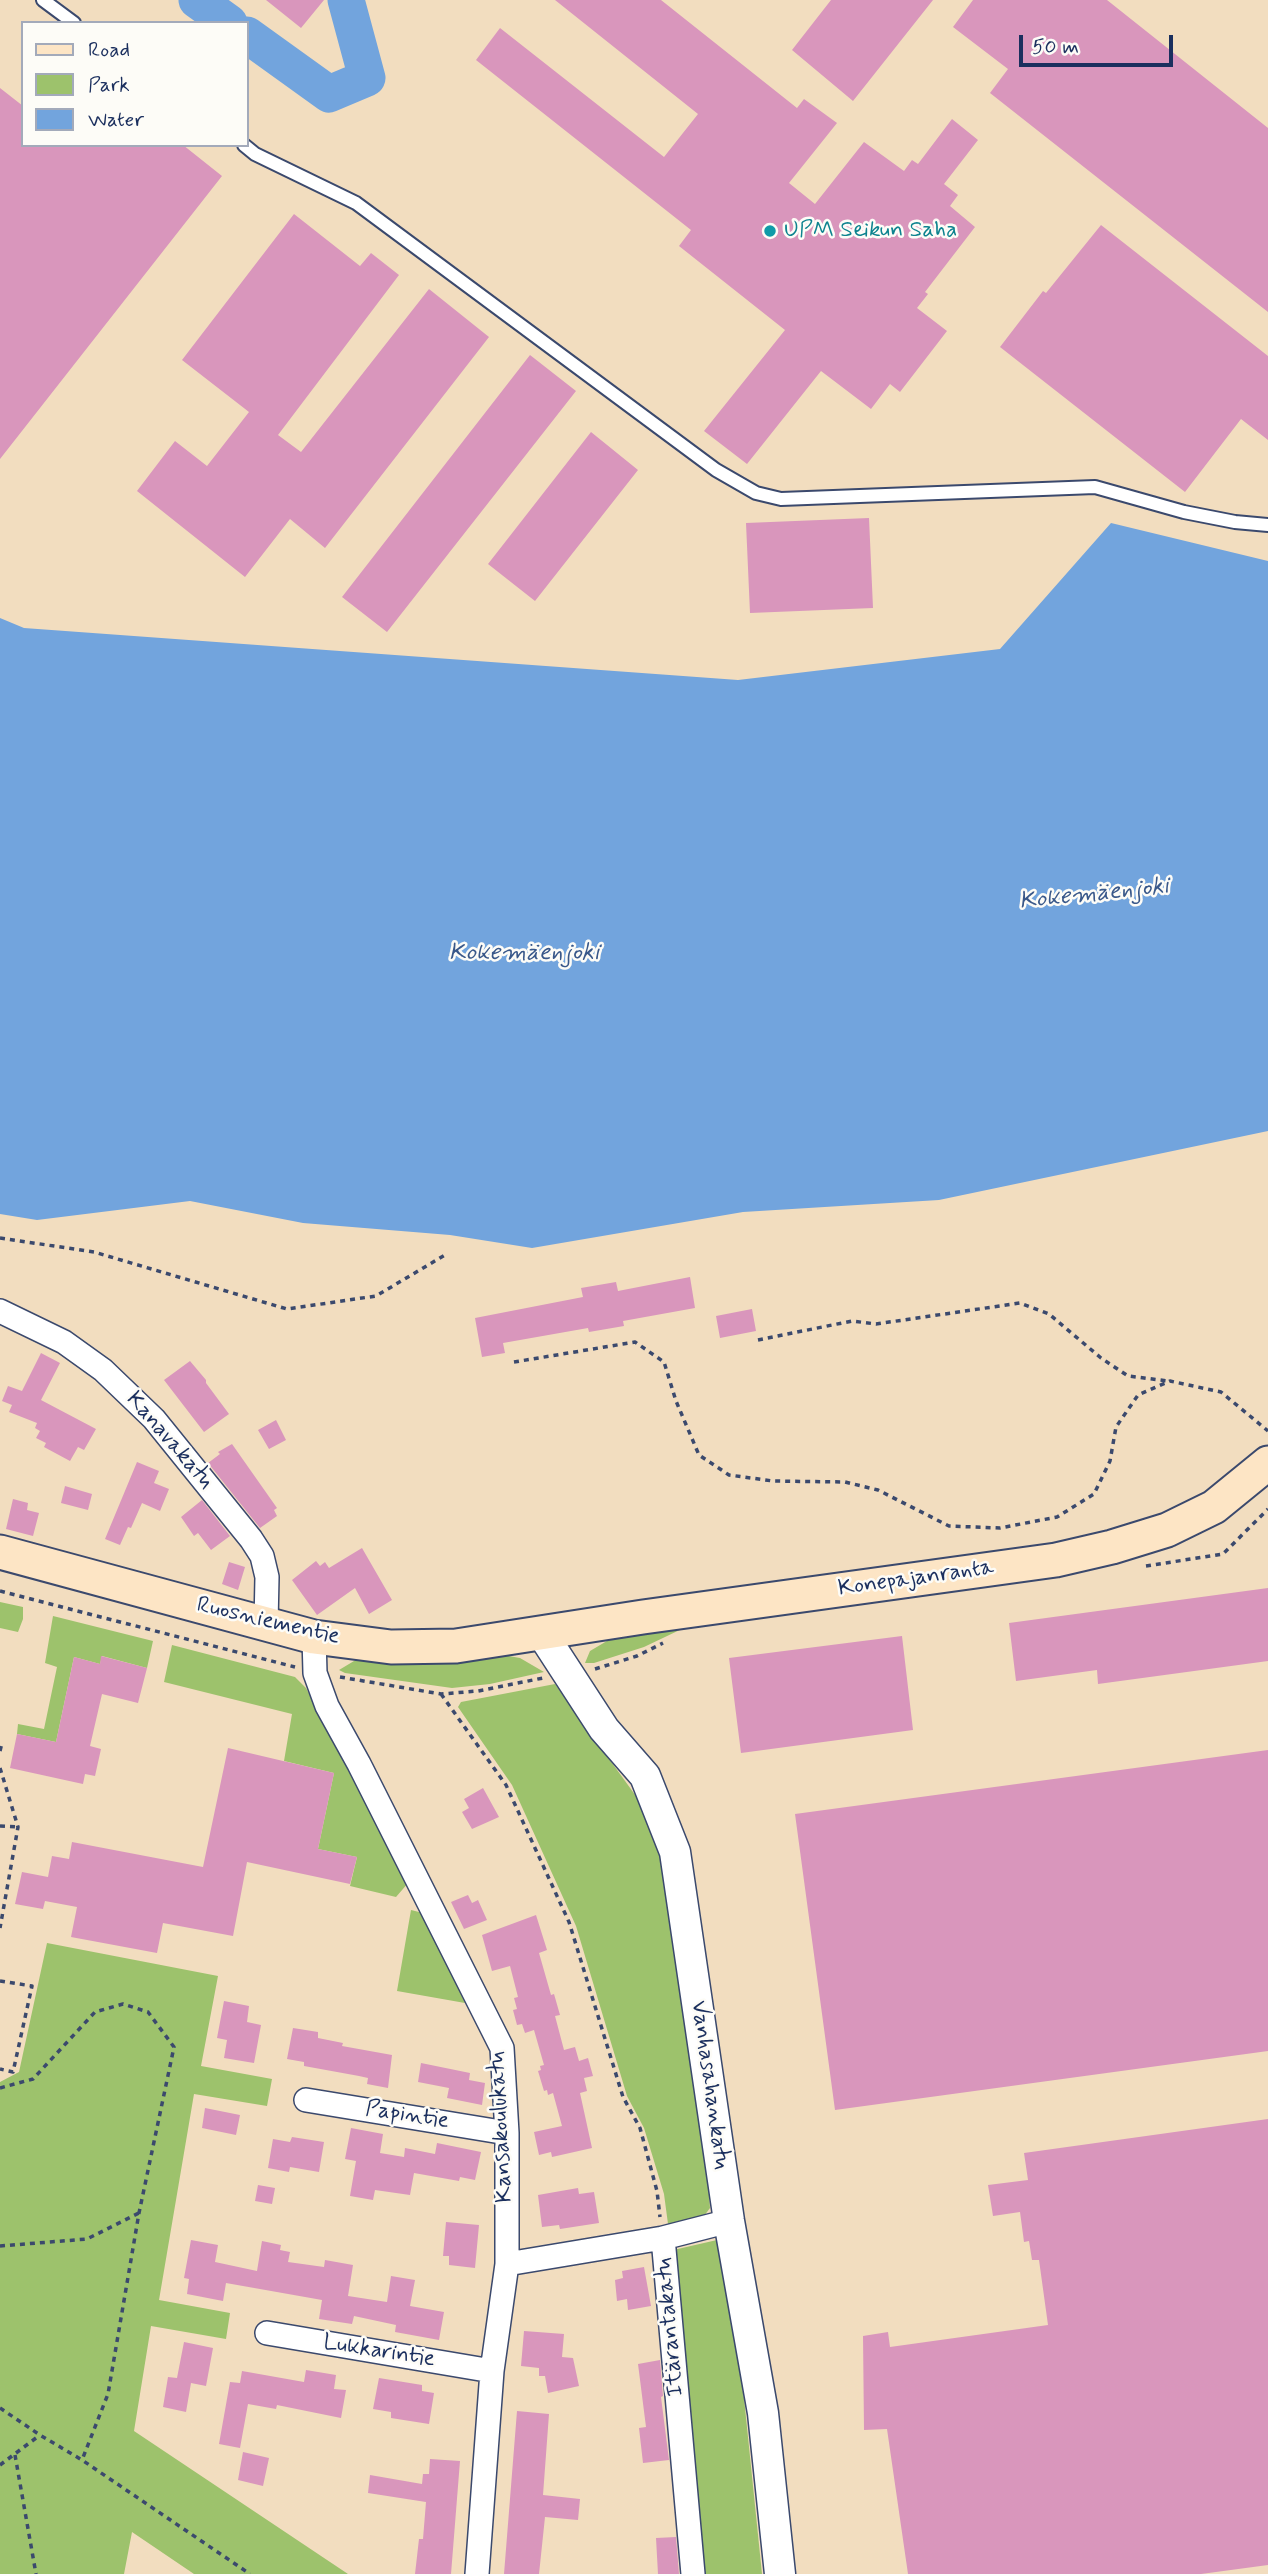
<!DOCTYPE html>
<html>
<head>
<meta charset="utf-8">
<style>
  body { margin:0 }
  #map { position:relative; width:1268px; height:2574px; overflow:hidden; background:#f2ddbf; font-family:Mynerve,sans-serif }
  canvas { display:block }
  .legend { position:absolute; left:21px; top:21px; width:228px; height:126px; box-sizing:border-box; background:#fdfcf7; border:2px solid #a3aaba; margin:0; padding:9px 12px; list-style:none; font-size:21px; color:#1b2f5e }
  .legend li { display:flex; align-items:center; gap:14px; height:35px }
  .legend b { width:35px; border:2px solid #a3aaba }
  .scale { position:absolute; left:1019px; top:35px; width:154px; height:32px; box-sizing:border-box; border:4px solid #1b2f5e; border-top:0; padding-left:9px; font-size:21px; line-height:24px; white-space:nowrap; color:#1b2f5e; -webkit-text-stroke:5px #fdfcf7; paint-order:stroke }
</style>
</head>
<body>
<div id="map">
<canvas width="1268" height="2574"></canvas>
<ul class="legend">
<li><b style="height:9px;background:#fde5c5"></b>Road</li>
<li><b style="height:19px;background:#9dc26c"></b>Park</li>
<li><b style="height:19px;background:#72a4dd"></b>Water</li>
</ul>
<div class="scale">50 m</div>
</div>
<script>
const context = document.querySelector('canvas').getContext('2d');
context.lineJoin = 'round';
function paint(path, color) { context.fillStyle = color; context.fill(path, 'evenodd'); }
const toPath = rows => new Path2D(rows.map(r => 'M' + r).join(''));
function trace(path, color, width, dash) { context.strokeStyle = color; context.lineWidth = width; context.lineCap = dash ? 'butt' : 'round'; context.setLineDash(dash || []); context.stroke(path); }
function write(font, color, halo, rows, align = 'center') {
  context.font = font + ' Mynerve,sans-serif'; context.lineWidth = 5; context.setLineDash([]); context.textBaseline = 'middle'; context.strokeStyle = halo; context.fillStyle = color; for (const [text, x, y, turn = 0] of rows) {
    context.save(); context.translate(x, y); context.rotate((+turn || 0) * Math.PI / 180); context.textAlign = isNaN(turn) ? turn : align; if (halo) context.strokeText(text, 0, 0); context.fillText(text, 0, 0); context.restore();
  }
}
paint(toPath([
  [0,1602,23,1607,23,1619,18,1632,0,1628],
  [53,1616,153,1641,147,1668,102,1656,100,1664,74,1657,56,1742,17,1734,18,1724,44,1729,57,1667,45,1663],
  [686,1627,644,1647,594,1663,585,1663,590,1651,612,1638],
  [172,1645,295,1677,306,1688,409,1882,396,1897,350,1886,357,1857,318,1849,334,1773,284,1761,292,1714,164,1682],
  [503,1655,520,1658,544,1672,490,1684,452,1688,345,1673,339,1670,359,1658,424,1664],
  [555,1684,646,1810,664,1868,708,2180,710,2208,704,2216,670,2227,668,2224,664,2194,644,2128,627,2096,576,1926,512,1785,458,1707,461,1702],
  [411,1910,423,1913,465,2003,397,1991],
  [47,1943,218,1976,201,2066,272,2079,267,2106,194,2094,159,2300,230,2313,226,2339,151,2326,134,2431,348,2574,194,2574,132,2532,124,2574,0,2574,0,2082,19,2072],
  [717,2240,744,2398,762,2574,703,2574,669,2251]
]), '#9dc26c');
paint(toPath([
  [1111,523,1268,561,1268,1131,939,1200,743,1212,532,1248,450,1235,303,1223,190,1201,37,1220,0,1214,0,618,24,628,738,680,1000,649]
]), '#72a4dd');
trace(toPath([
  [197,0,229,23],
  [247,35,329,94,367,78,346,0]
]), '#72a4dd', 37);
paint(toPath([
  [266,0,324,0,301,28],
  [555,0,661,0,797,108,804,99,837,123,789,183,815,204,864,142,904,171,912,160,918,164,952,119,978,140,944,184,958,195,950,206,975,227,925,292,928,294,917,308,947,331,900,392,890,384,871,409,821,371,747,464,704,431,785,330,679,246,691,230,476,60,500,28,664,157,698,114],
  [831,0,933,0,853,101,792,50],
  [973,0,1107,0,1268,128,1268,312,990,93,1008,69,953,27],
  [0,88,23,106,23,145,183,145,222,176,0,459],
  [294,214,360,266,371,253,399,275,278,435,301,452,429,289,489,337,325,548,290,519,245,577,137,491,175,441,207,466,249,412,182,360],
  [1101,225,1268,356,1268,440,1241,419,1185,492,1000,347,1043,291,1046,293],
  [530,355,576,391,387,632,342,597],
  [591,432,638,470,535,601,488,564],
  [869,518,873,608,750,613,746,523],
  [690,1277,695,1308,623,1321,624,1326,589,1332,588,1328,503,1343,505,1353,482,1357,475,1318,583,1297,581,1288,616,1282,618,1291],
  [752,1309,756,1331,720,1338,716,1316],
  [41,1353,60,1363,41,1400,96,1429,84,1450,78,1447,70,1461,44,1447,46,1443,36,1438,40,1431,35,1428,37,1423,9,1412,12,1405,2,1401,8,1386,22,1391],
  [190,1361,206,1380,206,1383,229,1414,204,1432,164,1380],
  [276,1420,286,1440,269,1449,258,1430],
  [232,1444,277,1508,274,1510,277,1516,260,1528,208,1463,220,1454,218,1452],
  [137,1462,159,1471,154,1483,169,1489,160,1511,142,1503,131,1528,128,1527,120,1545,105,1539],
  [65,1486,92,1494,88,1510,61,1503],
  [13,1499,28,1503,27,1510,39,1513,33,1536,6,1529],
  [202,1500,230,1536,211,1550,198,1533,194,1536,181,1517],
  [362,1548,392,1600,369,1614,355,1588,317,1615,292,1580,316,1561,320,1566,325,1562,329,1568],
  [229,1562,245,1567,238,1590,222,1584],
  [1268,1588,1268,1661,1098,1684,1097,1670,1016,1681,1009,1623],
  [902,1636,913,1730,741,1753,729,1658],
  [101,1656,147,1668,138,1703,102,1694,90,1746,101,1749,95,1776,85,1774,83,1784,10,1768,17,1734,56,1742,74,1657,100,1664],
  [228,1748,334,1773,318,1849,357,1857,350,1884,247,1862,233,1936,163,1923,157,1953,71,1937,77,1907,45,1901,43,1909,15,1904,22,1872,48,1877,52,1856,69,1859,72,1842,203,1867],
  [1268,1750,1268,2051,835,2110,795,1814],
  [483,1788,499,1817,472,1829,462,1812,469,1808,464,1799],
  [468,1895,472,1903,478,1900,487,1920,464,1929,451,1902],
  [536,1915,547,1950,539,1953,551,1995,554,1994,560,2015,555,2016,564,2050,575,2047,579,2061,588,2058,593,2076,584,2078,587,2091,580,2093,592,2148,552,2157,551,2152,539,2155,534,2132,562,2126,553,2093,548,2095,547,2090,544,2091,538,2071,541,2070,540,2066,544,2065,534,2030,525,2033,522,2024,517,2025,513,2010,517,2009,514,1998,518,1997,510,1966,492,1971,482,1935],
  [224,2001,249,2006,247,2022,261,2025,254,2063,224,2058,227,2040,217,2038],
  [293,2028,318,2032,318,2038,343,2043,342,2046,392,2055,388,2088,367,2084,368,2078,359,2076,304,2066,304,2062,287,2059],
  [421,2063,470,2073,469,2080,485,2083,482,2105,447,2098,449,2088,418,2082],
  [205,2108,240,2115,236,2135,202,2128],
  [1268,2119,1268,2565,1201,2574,908,2574,887,2429,864,2430,863,2336,888,2332,890,2347,1048,2325,1039,2260,1032,2260,1029,2241,1024,2242,1020,2212,993,2216,988,2185,1028,2180,1024,2153],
  [351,2128,383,2134,380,2153,404,2157,405,2148,435,2154,437,2143,481,2152,475,2180,460,2177,459,2181,414,2173,410,2195,375,2190,373,2200,350,2196,356,2161,345,2159],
  [292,2137,324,2142,319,2172,290,2167,289,2172,268,2168,273,2139,290,2142],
  [258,2185,275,2188,272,2204,255,2201],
  [578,2188,579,2194,594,2192,599,2223,560,2229,559,2225,542,2227,538,2195],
  [446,2222,479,2225,475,2268,449,2265,449,2256,443,2256],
  [191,2240,218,2245,215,2262,257,2271,262,2241,281,2245,280,2250,290,2252,288,2262,324,2267,325,2260,353,2265,348,2296,387,2302,391,2276,415,2280,410,2306,444,2312,439,2340,395,2332,396,2325,354,2316,352,2324,319,2319,322,2300,226,2283,223,2301,187,2294,189,2279,184,2278],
  [644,2267,651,2306,628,2310,627,2299,617,2301,615,2280,623,2278,622,2271],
  [524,2331,564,2334,562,2357,573,2358,579,2386,548,2393,545,2376,539,2376,539,2368,521,2366],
  [184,2342,213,2348,206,2386,191,2383,186,2412,163,2407,168,2377,177,2378],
  [660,2360,663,2396,661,2397,669,2460,643,2463,639,2428,646,2427,638,2364],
  [306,2370,336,2375,334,2389,346,2390,341,2418,277,2405,276,2409,248,2404,240,2448,219,2444,230,2382,240,2383,242,2371,304,2382],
  [379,2378,422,2385,422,2391,434,2393,429,2424,391,2418,391,2412,373,2409],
  [517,2411,549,2414,543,2495,580,2499,578,2520,545,2517,539,2574,504,2574],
  [243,2452,269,2458,263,2486,238,2480],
  [430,2459,460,2461,451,2574,415,2574,419,2539,423,2539,426,2502,368,2493,370,2475,422,2484,423,2474,429,2474],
  [676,2537,679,2574,658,2574,656,2538]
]), '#d996bc');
const service = toPath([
  [43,0,74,23],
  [244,145,255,154,356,203,716,470,756,493,781,499,1095,487,1184,512,1235,522,1268,525]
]);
const minor = toPath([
  [0,1311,64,1342,103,1370,154,1419,251,1539,262,1556,267,1577,266,1624],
  [314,1637,315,1673,327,1706,359,1764,502,2048,507,2133,507,2264,492,2371,477,2574],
  [306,2100,507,2133],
  [663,2238,729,2221],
  [507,2264,663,2238,693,2574],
  [267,2333,492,2371]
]);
const tertiary = toPath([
  [541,1632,604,1729,645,1776,675,1852,729,2221,763,2413,780,2574]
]);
const secondary = toPath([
  [0,1552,314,1637,391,1647,456,1646,643,1617,1056,1560,1112,1547,1167,1530,1214,1507,1268,1463]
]);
trace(service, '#3b496d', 16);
trace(minor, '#3b496d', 26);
trace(tertiary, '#3b496d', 33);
trace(secondary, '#3b496d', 37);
trace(toPath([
  [0,1238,94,1252,287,1309,376,1296,445,1255],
  [758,1340,852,1321,876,1324,1020,1303,1049,1314,1101,1358,1128,1376,1168,1381],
  [514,1362,635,1342,664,1362,676,1401,699,1455,729,1475,773,1481,845,1482,878,1490,949,1526,1000,1528,1057,1517,1094,1494,1110,1461,1116,1427,1138,1395,1170,1381,1221,1392,1268,1431],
  [1146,1566,1223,1554,1268,1509],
  [0,1591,295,1667],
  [595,1669,637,1656,663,1643],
  [340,1677,441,1694,478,1691,543,1678],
  [441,1694,506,1785,569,1922,623,2097,640,2128,657,2191,660,2217],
  [0,1751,2,1743],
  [0,1768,18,1827,0,1928],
  [0,1826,18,1827],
  [0,1981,32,1986,13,2072,0,2069],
  [0,2088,33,2079,95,2012,123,2004,148,2012,174,2047,139,2213,108,2394,82,2460],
  [0,2246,87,2239,139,2213],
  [0,2408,40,2435,82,2460,250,2574],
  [15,2455,36,2574],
  [0,2465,40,2435]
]), '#3b496d', 3.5, [5, 5]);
trace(service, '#fff', 12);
trace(minor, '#fff', 23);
trace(tertiary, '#fff', 30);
trace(secondary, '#fde5c5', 33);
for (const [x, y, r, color] of [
  [770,231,7,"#0f9aa8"]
]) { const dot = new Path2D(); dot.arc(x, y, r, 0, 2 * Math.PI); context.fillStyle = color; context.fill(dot); trace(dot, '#fdfcf7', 2.5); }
write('23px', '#0d838f', '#fdfcf7', [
  ["UPM Seikun Saha",784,231]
], 'left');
write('23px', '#1b2f5e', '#fdfcf7', [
  ["Kanavakatu",169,1441,49],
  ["Konepajanranta",916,1579,-8],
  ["Ruosniementie",268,1622,13],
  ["Vanhasahankatu",709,2085,82],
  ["Papintie",407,2116,9],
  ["Kansakoulukatu",502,2127,-93],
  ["Itärantakatu",671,2327,-95],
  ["Lukkarintie",379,2352,9]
]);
write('italic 24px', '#39588a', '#fdfcf7', [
  ["Kokemäenjoki",1094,895,-6],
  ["Kokemäenjoki",524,954]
]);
</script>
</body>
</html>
